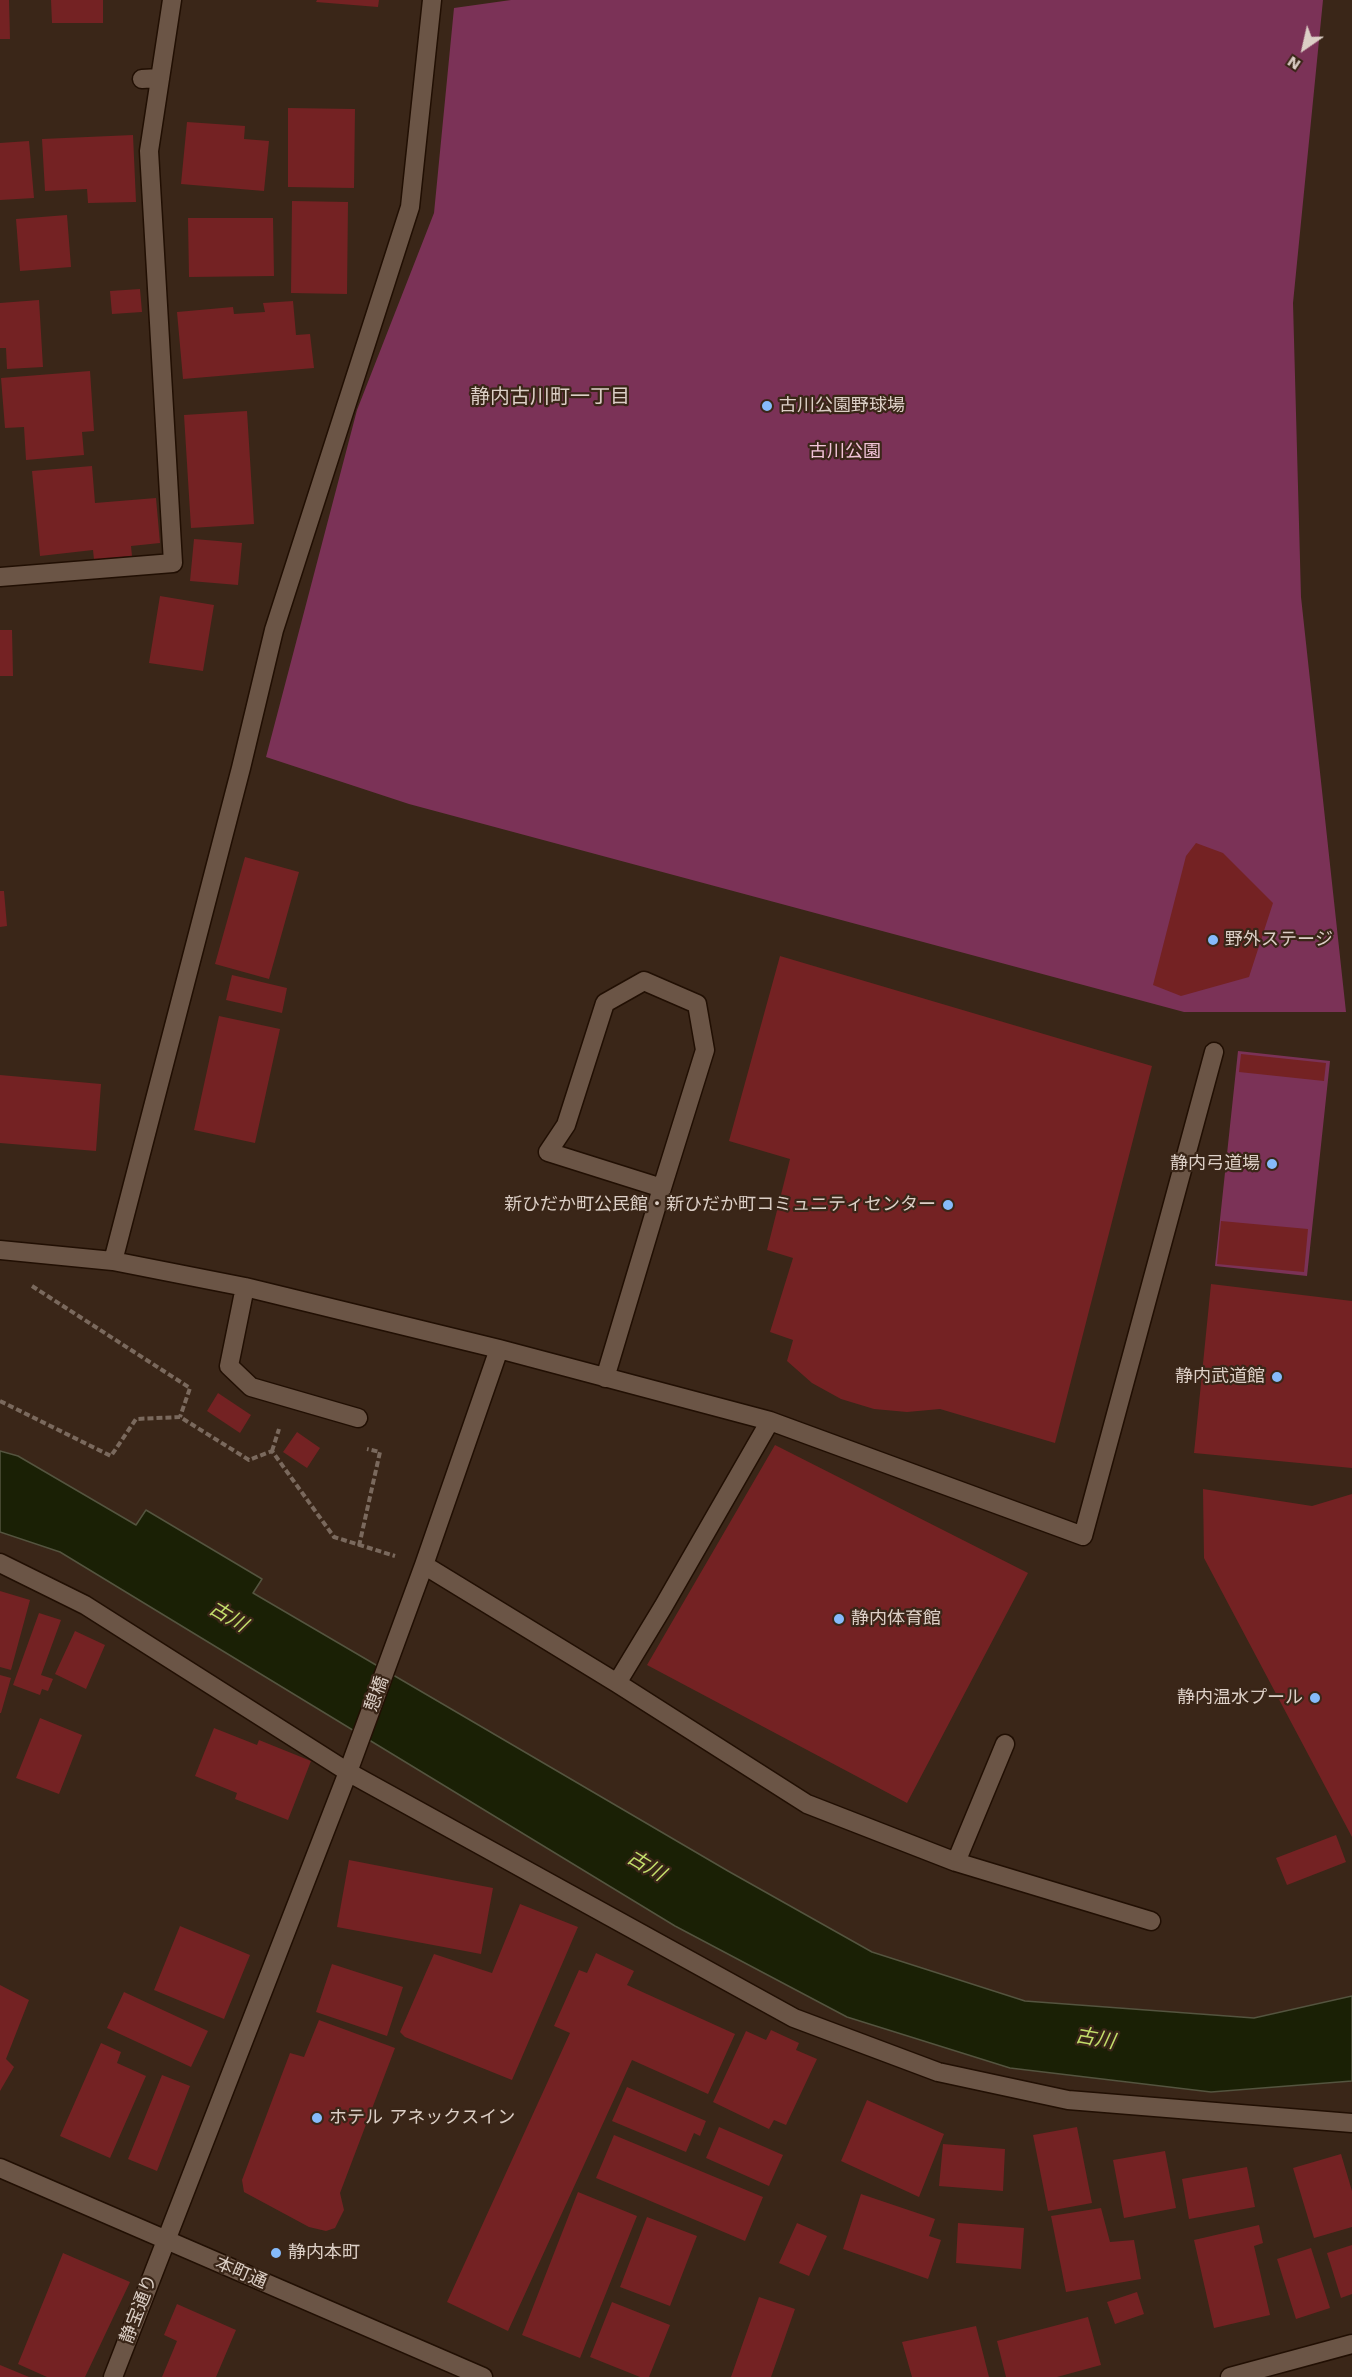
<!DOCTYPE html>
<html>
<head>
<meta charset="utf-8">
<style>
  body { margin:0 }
  #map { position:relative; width:1352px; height:2377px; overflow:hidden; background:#3a2618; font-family:"Work Sans",sans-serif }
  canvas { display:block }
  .north { position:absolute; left:1274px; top:18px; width:60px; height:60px; -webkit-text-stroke:4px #3a2618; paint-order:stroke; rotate:214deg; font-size:16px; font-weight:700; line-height:24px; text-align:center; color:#dccfc6 }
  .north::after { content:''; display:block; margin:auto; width:21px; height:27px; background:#dccfc6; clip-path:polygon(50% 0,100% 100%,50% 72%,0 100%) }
</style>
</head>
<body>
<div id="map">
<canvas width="1352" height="2377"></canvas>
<div class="north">N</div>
</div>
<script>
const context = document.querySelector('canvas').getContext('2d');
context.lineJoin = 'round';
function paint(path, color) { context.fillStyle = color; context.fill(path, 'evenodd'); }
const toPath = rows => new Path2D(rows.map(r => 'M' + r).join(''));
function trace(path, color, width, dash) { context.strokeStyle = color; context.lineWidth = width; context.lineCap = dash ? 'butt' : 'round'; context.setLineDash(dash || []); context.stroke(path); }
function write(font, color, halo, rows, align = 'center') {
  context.font = font + ' "Work Sans","Noto Sans JP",sans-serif'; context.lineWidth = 4.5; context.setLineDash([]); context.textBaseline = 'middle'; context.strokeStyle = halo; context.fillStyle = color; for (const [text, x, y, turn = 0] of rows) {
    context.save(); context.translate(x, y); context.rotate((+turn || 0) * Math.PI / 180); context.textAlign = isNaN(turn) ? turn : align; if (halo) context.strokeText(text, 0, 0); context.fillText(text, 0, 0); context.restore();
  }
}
paint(toPath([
  [511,0,1323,0,1293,303,1301,597,1346,1012,1184,1012,409,804,266,757,357,410,434,213,454,8],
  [1238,1051,1330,1061,1307,1276,1215,1266]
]), '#7b3257');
const water = toPath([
  [0,1451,18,1456,136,1525,146,1510,262,1579,253,1593,728,1871,872,1952,1025,2001,1254,2018,1352,1996,1352,2081,1211,2092,1010,2068,847,2017,675,1926,60,1552,0,1532,0,1451]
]);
paint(water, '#1a2005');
trace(water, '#54543f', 1.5);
paint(toPath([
  [0,0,9,0,10,39,0,39],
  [51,0,103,0,103,23,52,23],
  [317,0,379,0,378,7,316,2],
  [288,108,355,109,354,188,288,187],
  [187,122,245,126,244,139,269,141,264,191,181,184],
  [133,135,136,202,88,203,87,189,45,191,42,139],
  [29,141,34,198,0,200,0,143],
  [292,201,348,202,347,294,291,293],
  [67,215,71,267,20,271,16,219],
  [188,218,273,218,274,276,189,277],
  [140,289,142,312,112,314,110,291],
  [39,300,43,367,7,369,6,348,0,348,0,303],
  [293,301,296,335,310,334,314,368,183,379,177,312,233,307,234,314,265,312,263,303],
  [90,371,94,431,82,432,84,455,26,460,24,427,5,428,1,378],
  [247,411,254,524,191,528,184,415],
  [92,466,95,503,156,498,160,543,131,546,132,556,94,560,93,550,40,556,32,471],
  [194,539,242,543,238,585,190,581],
  [160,596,214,605,203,671,149,663],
  [0,630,12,630,13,676,0,676],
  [1196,843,1223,853,1273,903,1249,977,1181,996,1153,985,1186,856],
  [245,857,299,872,269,979,215,964],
  [0,891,4,891,7,926,0,927],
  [780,956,1152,1066,1055,1443,940,1409,907,1412,874,1409,841,1399,812,1383,787,1361,793,1340,770,1332,793,1258,767,1250,790,1159,729,1141],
  [232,975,287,988,282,1013,226,1000],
  [219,1016,280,1029,255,1143,194,1130],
  [1241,1054,1326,1063,1324,1081,1239,1072],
  [0,1075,101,1084,96,1151,0,1143],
  [1221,1221,1308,1229,1304,1272,1217,1264],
  [1211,1284,1352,1301,1352,1468,1194,1453],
  [218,1393,251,1415,240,1433,207,1411],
  [297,1432,320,1448,307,1468,283,1452],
  [775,1445,1028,1573,907,1803,647,1665],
  [1203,1489,1312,1506,1352,1494,1352,1837,1204,1558],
  [0,1591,30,1600,11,1670,0,1667],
  [39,1613,61,1620,41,1675,53,1679,48,1691,42,1689,40,1695,13,1685],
  [75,1631,105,1645,86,1689,55,1674],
  [0,1675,11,1678,1,1713,0,1713],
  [40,1718,82,1735,59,1794,16,1778],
  [214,1728,257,1745,259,1740,311,1761,288,1820,235,1799,237,1793,195,1776],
  [1336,1835,1346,1862,1287,1885,1276,1858],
  [349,1860,493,1888,481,1954,337,1927],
  [520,1904,578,1927,512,2080,405,2037,400,2032,434,1954,492,1973],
  [180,1926,250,1955,224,2019,154,1990],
  [596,1953,634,1971,627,1985,735,2034,708,2094,632,2060,508,2331,447,2302,570,2033,554,2026,579,1970,587,1973],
  [332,1964,403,1987,387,2036,316,2012],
  [0,1985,29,2000,6,2059,14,2067,0,2091],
  [124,1992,208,2031,191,2067,107,2028],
  [319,2020,395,2048,340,2193,344,2210,335,2228,326,2231,309,2227,244,2192,242,2180,290,2053,304,2057],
  [771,2030,799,2043,796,2050,817,2059,786,2125,774,2120,769,2129,713,2102,746,2031,766,2040],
  [101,2043,121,2052,117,2063,146,2076,110,2158,60,2136],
  [162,2075,190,2086,157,2171,128,2159],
  [627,2087,706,2121,700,2136,694,2133,686,2152,612,2121],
  [867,2100,944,2134,919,2197,841,2161],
  [719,2127,783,2155,769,2186,706,2158],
  [1077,2127,1092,2203,1048,2211,1033,2135],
  [614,2135,763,2197,745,2241,596,2178],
  [943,2144,1005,2149,1003,2191,939,2186],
  [1165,2151,1176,2208,1124,2218,1113,2160],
  [1341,2154,1352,2191,1352,2227,1314,2238,1293,2168],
  [1247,2167,1255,2207,1189,2219,1182,2179],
  [578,2192,637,2216,580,2358,522,2335],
  [861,2194,935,2219,929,2236,941,2240,928,2279,843,2249],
  [1101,2208,1110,2242,1134,2240,1141,2279,1066,2292,1051,2216],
  [647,2217,697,2236,670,2306,620,2287],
  [797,2223,827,2236,809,2276,779,2263],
  [958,2223,1024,2228,1021,2269,956,2263],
  [1259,2225,1263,2243,1254,2246,1270,2315,1214,2328,1194,2240],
  [1352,2245,1352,2294,1341,2298,1327,2253],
  [1311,2248,1330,2308,1296,2319,1277,2259],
  [63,2253,130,2282,85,2377,47,2377,18,2364],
  [1137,2292,1144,2314,1115,2324,1107,2302],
  [759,2297,795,2309,771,2377,731,2377],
  [612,2302,670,2325,649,2377,640,2377,590,2357],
  [177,2304,236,2330,216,2377,162,2377,177,2341,164,2335],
  [1088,2317,1101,2365,1057,2377,1006,2377,997,2341],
  [976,2326,989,2377,912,2377,902,2342],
  [0,2365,29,2377,0,2377]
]), '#742223');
const minor = toPath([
  [142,79,160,78],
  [0,577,173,563,149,151,172,0],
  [0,1250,113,1261,245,1287,499,1349,770,1421,1083,1536,1214,1052],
  [113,1261,241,768,274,630,410,207,432,0],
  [245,1287,229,1366,251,1387,358,1418],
  [605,1378,662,1188,548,1152,566,1125,605,1003,644,981,697,1004,705,1050,662,1188],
  [0,1563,85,1605,348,1772,794,2018,938,2072,1068,2100,1352,2123],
  [424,1565,617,1683,807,1804,956,1862,1151,1921],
  [617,1683,663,1607,770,1421],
  [956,1862,1005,1744],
  [0,2168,483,2377],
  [113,2377,348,1772,424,1565,499,1349],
  [1230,2377,1352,2344]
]);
trace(minor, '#210f03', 21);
trace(toPath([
  [32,1286,190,1388,180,1417],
  [0,1401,111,1456,136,1419,180,1417,249,1460,272,1451,334,1537,395,1556],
  [272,1451,279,1429],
  [359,1546,380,1452,367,1449]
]), '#7a695d', 4, [6, 3]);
trace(minor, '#6b5546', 18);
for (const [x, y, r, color] of [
  [767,406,6,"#86bbfb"],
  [1213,940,6,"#86bbfb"],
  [1272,1164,6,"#86bbfb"],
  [948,1205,6,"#86bbfb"],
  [1277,1377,6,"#86bbfb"],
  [839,1619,6,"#86bbfb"],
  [1315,1698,6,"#86bbfb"],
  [317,2118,6,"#86bbfb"],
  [276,2253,6,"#86bbfb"]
]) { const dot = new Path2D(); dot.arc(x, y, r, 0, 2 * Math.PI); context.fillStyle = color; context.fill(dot); trace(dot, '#3a2618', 2); }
write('18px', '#dccfc6', '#3a2618', [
  ["古川公園野球場",779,406],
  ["野外ステージ",1225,940],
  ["静内弓道場",1260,1164,"right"],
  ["新ひだか町公民館・新ひだか町コミュニティセンター",936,1205,"right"],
  ["静内武道館",1265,1377,"right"],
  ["静内体育館",851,1619],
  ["静内温水プール",1303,1698,"right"],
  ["ホテル アネックスイン",329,2118],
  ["静内本町",288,2253]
], 'left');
write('18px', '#f2c4d8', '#3a2618', [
  ["古川公園",845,452]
]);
write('18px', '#dccfc6', '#3a2618', [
  ["憩橋",377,1694,-70],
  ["本町通",241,2273,23],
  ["静宝通り",139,2309,-69]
]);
write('20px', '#dccfc6', '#3a2618', [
  ["静内古川町一丁目",550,397]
]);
write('italic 20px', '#c3de6b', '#3a2618', [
  ["古川",228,1617,31],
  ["古川",646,1866,31],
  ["古川",1095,2039,10]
]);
</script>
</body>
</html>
